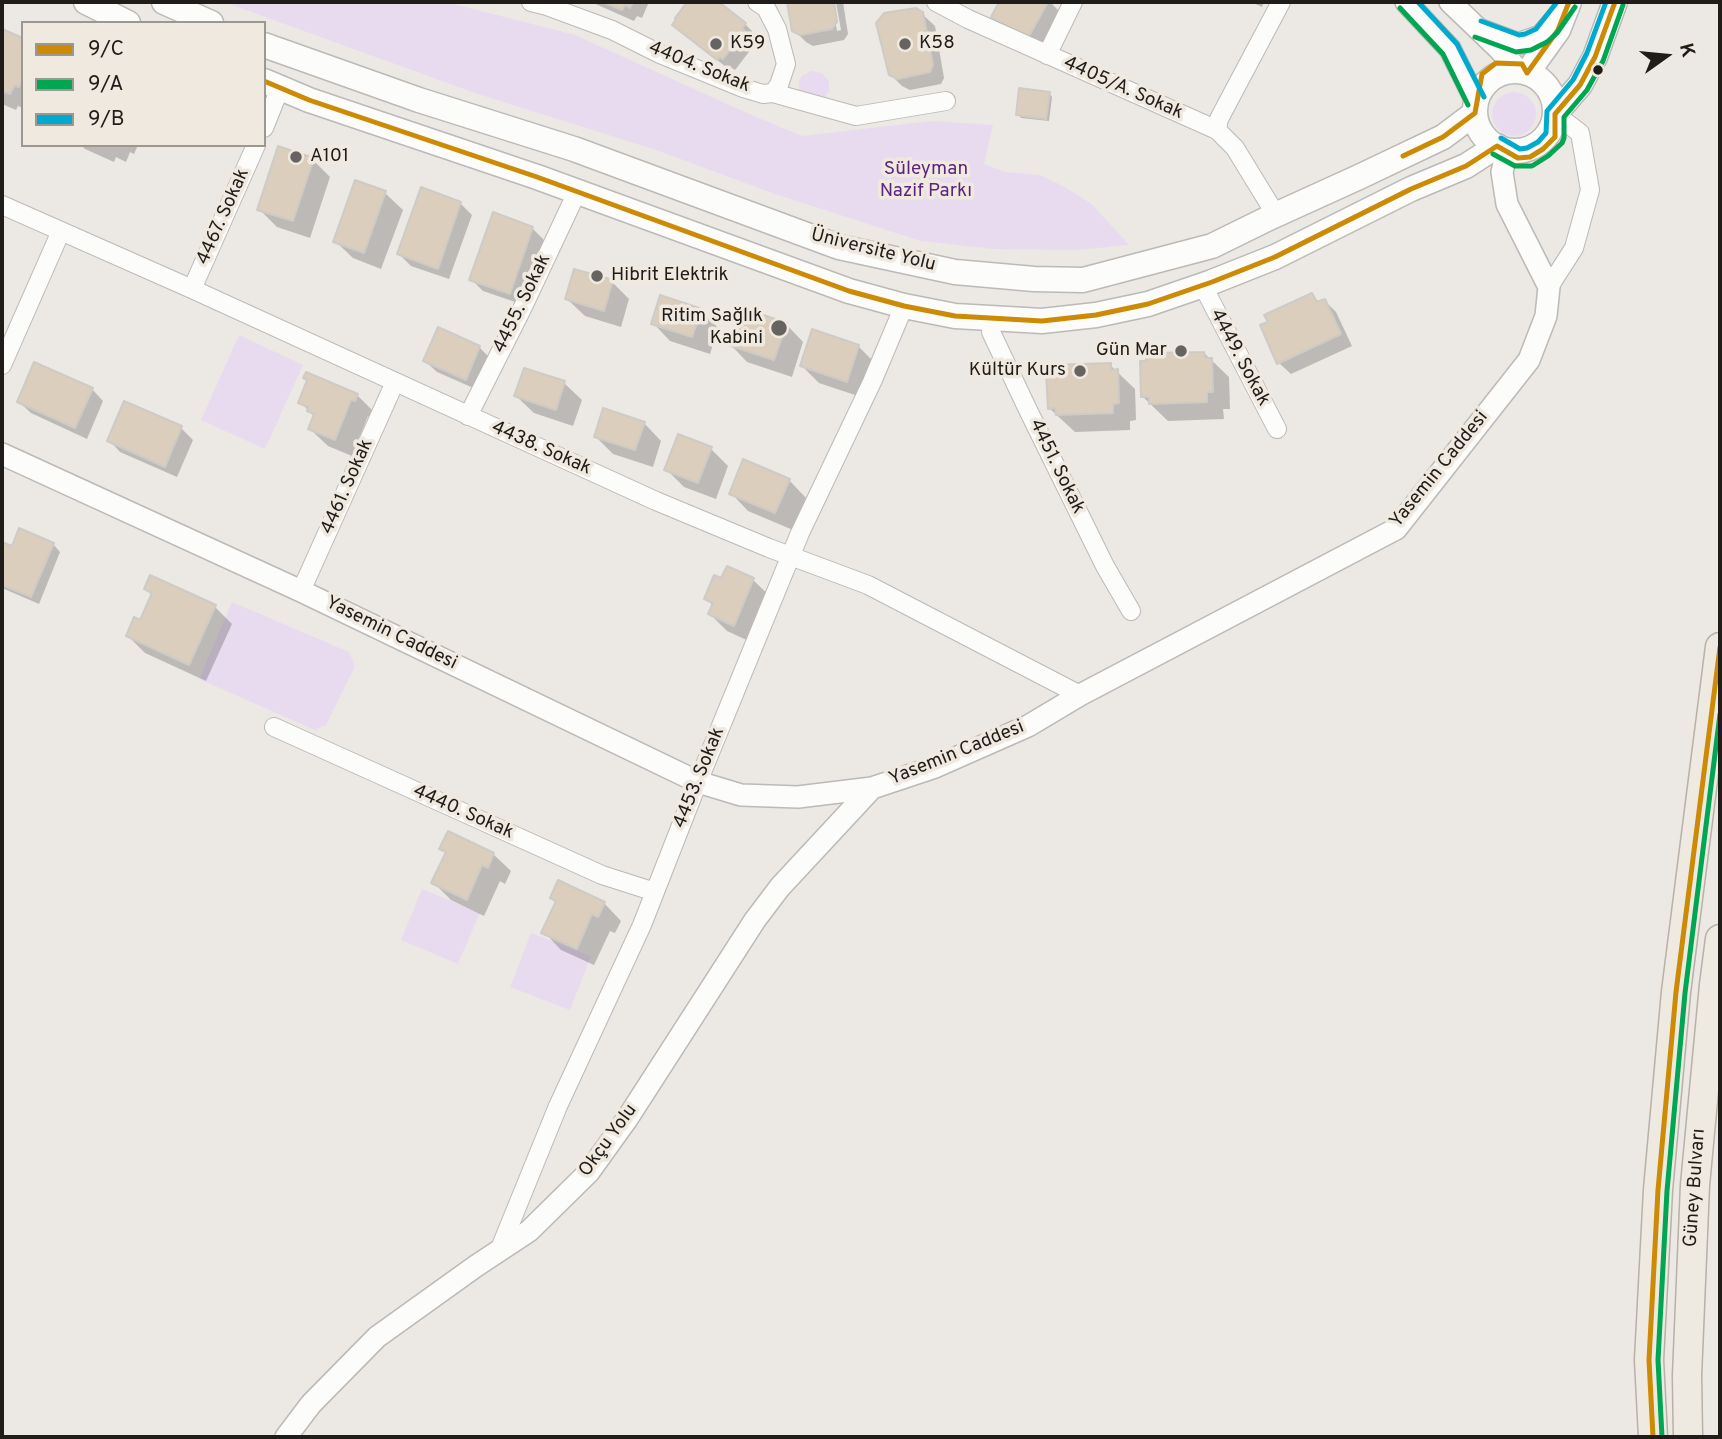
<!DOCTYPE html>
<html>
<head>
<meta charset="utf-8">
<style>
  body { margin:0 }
  #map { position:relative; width:1722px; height:1439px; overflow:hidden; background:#ece8e4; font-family:Overpass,sans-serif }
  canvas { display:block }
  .frame { position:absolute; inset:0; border:4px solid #1f1c19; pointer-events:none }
  .legend { position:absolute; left:21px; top:21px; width:245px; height:126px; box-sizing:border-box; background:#f0e9e0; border:2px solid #9c9790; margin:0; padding:9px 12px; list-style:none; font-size:21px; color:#1f1c19 }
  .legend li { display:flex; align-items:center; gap:14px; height:35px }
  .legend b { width:35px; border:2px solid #9c9790 }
  .north { position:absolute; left:1631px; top:21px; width:70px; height:70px; -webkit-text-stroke:5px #f0e9e0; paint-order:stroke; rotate:75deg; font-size:19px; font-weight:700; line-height:28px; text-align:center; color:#1f1c19 }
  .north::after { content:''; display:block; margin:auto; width:24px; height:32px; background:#1f1c19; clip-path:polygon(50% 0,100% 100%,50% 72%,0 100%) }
</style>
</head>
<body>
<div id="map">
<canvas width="1722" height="1439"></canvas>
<div class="frame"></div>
<ul class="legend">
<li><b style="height:9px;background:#cc8a05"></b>9/C</li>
<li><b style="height:9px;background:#00a651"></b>9/A</li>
<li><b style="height:9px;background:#00a9ce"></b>9/B</li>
</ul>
<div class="north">K</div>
</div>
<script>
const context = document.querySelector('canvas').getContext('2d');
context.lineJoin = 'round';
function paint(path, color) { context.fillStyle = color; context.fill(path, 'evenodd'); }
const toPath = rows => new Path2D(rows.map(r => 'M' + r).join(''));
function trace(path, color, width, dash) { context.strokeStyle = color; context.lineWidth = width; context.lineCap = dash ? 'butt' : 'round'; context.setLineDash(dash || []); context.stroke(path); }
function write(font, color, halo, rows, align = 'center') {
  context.font = font + ' Overpass,sans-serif'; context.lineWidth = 7; context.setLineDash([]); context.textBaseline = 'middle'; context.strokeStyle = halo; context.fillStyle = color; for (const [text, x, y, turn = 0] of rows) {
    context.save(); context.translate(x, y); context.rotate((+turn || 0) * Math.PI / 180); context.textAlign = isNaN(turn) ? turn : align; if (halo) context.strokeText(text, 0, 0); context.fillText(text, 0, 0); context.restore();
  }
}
paint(toPath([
  [224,2,446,2,575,35,749,114,802,136,931,121,993,125,984,164,1005,172,1040,175,1065,187,1093,205,1129,245,1077,250,993,249,921,241,775,194,656,150,475,93],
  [811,71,822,73,829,81,829,91,823,99,799,91,799,81,802,76],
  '1492 114a22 22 0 1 1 44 0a22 22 0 1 1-44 0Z',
  [239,335,303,365,265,449,201,420],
  [232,602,349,652,355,666,326,725,315,730,199,679],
  [422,889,480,913,458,964,401,940],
  [531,933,591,956,570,1010,510,987]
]), '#e9dbef');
paint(toPath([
  [591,2,649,2,642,18,637,16,634,21],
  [689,2,716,2,745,24,757,36,753,41,755,44,735,70,732,68,730,70,686,36,674,25,677,18],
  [789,2,832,2,837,31,841,30,836,2,843,2,848,34,844,40,813,46,806,42,794,30],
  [1001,2,1050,2,1060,12,1040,48,1004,28,993,17],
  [1251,2,1264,2,1262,7],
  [922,14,935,26,944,78,941,84,910,90,902,86,890,74],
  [2,31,23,40,23,108,18,106,16,110,2,104],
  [1049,93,1052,97,1049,121,1021,118,1018,114],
  [81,145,138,145,134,154,130,152,126,162,116,157,114,162,85,149],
  [313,160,330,177,310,238,277,227,259,209],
  [385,193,403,210,381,269,353,258,335,241],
  [460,203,472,215,449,279,411,266,399,254],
  [532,228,544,240,521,304,483,291,471,279],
  [612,282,629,299,621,327,585,316,567,299],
  [1312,295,1320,303,1325,301,1336,312,1352,346,1291,374,1279,363],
  [701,310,718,328,710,354,670,341,653,323],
  [786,324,803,342,792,377,747,362,730,344],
  [858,346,876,364,864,398,819,383,802,366],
  [479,347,491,359,478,390,437,372,425,361],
  [1204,353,1229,377,1230,409,1223,409,1224,419,1168,421,1143,397],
  [1110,365,1135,389,1136,420,1130,421,1130,430,1075,432,1049,408],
  [564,383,582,400,573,426,534,413,516,396],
  [92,389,103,401,87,439,31,413,19,402],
  [357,395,374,412,372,418,368,416,352,456,328,446,310,429,315,417,300,402],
  [125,403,181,428,193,440,177,477,120,452,109,440],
  [644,423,661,441,653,467,613,454,596,437],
  [711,449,728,466,716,499,684,487,666,469],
  [789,480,806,498,793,530,748,511,731,493],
  [2,544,13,548,53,544,60,552,39,604,2,588],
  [728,568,753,580,771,597,751,642,727,631,710,614,713,606,706,598,722,581],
  [146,589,215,607,232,624,206,681,145,653,128,636,141,622,153,596],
  [442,848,493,854,511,871,505,884,500,881,484,916,451,900,434,883,447,854],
  [552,897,604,903,621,921,615,933,610,931,594,965,561,950,544,932,557,903]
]), '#0003');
const building = toPath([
  [603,2,633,2,630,8,625,5,622,10,603,2],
  [687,2,719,2,746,23,742,29,745,31,723,59,720,57,717,60,672,25,676,19,675,18,687,2],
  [787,2,834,2,837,22,832,29,800,35,792,31,787,2],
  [999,2,1048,2,1028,38,991,17,999,2],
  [916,8,923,12,933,65,930,72,898,79,889,75,876,23,884,13,916,8],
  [2,29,23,38,21,42,23,43,23,77,19,87,15,85,10,94,2,91,2,29],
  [1019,88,1050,92,1046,119,1016,115,1019,88],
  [278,146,314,158,293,221,257,210,278,146],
  [355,180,386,191,364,253,333,242,355,180],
  [421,187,461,202,438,269,397,254,421,187],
  [493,212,533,227,510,294,469,280,493,212],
  [574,269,613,280,604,311,565,299,574,269],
  [1312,293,1317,302,1325,299,1341,334,1277,364,1260,325,1268,322,1264,315,1312,293],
  [660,295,702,309,692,337,651,324,660,295],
  [740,307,787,323,774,360,728,345,740,307],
  [438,327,480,346,466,380,423,361,438,327],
  [812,329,859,345,847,382,800,366,812,329],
  [1204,352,1205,358,1212,358,1213,392,1207,392,1207,402,1149,404,1149,397,1141,397,1140,361,1146,361,1146,353,1204,352],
  [34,362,93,388,75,428,17,402,34,362],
  [1111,363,1111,370,1118,369,1119,403,1113,404,1113,413,1056,415,1055,408,1048,409,1046,372,1052,372,1052,365,1111,363],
  [524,368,565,381,556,410,514,396,524,368],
  [306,372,358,394,355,401,351,400,335,440,308,429,314,414,307,411,308,407,298,403,307,380,303,378,306,372],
  [124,401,182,426,165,467,107,441,124,401],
  [603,408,645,422,635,450,594,437,603,408],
  [678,434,712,447,698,483,664,470,678,434],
  [743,459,790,479,775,513,729,494,743,459],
  [19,528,54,543,31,597,2,585,2,542,12,546,19,528],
  [727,566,754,578,734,626,708,614,713,603,704,599,714,575,721,578,727,566],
  [150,575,216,605,189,665,126,636,134,617,140,620,152,593,144,589,150,575],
  [448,831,494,853,488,868,482,865,467,900,431,883,446,852,439,849,448,831],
  [558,880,605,902,598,917,592,914,577,949,541,933,556,901,550,898,558,880]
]);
paint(building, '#dbcebc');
trace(building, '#cecbc7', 2);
const minor = toPath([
  [531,2,547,6,612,30,660,54,743,88,763,94,773,93,779,85,786,64,777,29,766,8,757,2],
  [936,2,968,19,1217,130,1235,148,1276,215],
  [1047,55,1073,2],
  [773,93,856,116,946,101],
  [264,128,280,88],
  [1217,130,1219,119,1281,2],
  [2,205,192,289,656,501,769,548,868,585,1080,695],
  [1203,286,1277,429],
  [1549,287,1574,248,1590,190,1580,133,1555,114],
  [192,289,256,145],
  [993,319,991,332,1028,410,1105,566,1131,611],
  [2,365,61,231],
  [468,416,522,309,577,192],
  [301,591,395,382],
  [274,727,602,875,655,892],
  [499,1251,558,1106,642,925,698,782,800,533,872,382,904,306]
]);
const tertiary = toPath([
  [1406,2,1450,49,1476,101],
  [1450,2,1497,47,1520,72],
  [1478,29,1518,44,1541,36,1557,18],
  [2,454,301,591,698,782,741,795,798,797,872,788,935,767,1028,726,1080,695,1396,529,1529,360,1546,316,1549,287,1507,204,1502,172,1507,150],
  [286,1437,311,1404,377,1337,476,1266,529,1231,589,1172,627,1119,755,920,780,887,872,788]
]);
const secondary = toPath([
  [86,2,128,23],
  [164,2,211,23],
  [264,45,419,100,574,149,839,247,955,272,1034,279,1083,280,1212,246,1271,217,1359,177,1443,137,1475,113],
  '1475 111a40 40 0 1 1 80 0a40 40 0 1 1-80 0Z',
  [1527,73,1558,30,1569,2],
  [264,81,309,100,537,177,849,291,904,306,955,316,1042,321,1096,315,1148,304,1212,282,1275,257,1411,189,1466,166,1497,146],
  [1555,114,1580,85,1595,57,1615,2]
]);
const trunk = toPath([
  [1653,1437,1649,1360,1658,1190,1676,992,1720,647],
  [1688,1437,1687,1376,1695,1185,1714,985,1720,939]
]);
trace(minor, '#bcb9b6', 20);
trace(tertiary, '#bcb9b6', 24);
trace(secondary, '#bcb9b6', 27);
trace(trunk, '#b9b0a6', 31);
trace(minor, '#fcfcfb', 18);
trace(tertiary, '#fcfcfb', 21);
trace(secondary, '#fcfcfb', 24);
trace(trunk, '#eeeae2', 28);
trace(toPath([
  [264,81,309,100,537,177,849,291,904,306,955,316,1042,321,1096,315,1148,304,1212,282,1275,257,1411,189,1466,166,1497,146,1518,158,1530,157,1543,149,1555,137,1555,114,1580,85,1595,57,1615,2],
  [1403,156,1443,137,1475,113,1482,74,1496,63,1522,64,1527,73,1558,30,1569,2],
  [1653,1437,1649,1360,1658,1190,1676,992,1720,647]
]), '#cc8a05', 5);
trace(toPath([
  [1400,8,1443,54,1468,105],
  [1475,37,1516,52,1531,50,1547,42,1557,33,1575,7],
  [1493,154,1515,166,1532,166,1548,156,1562,143,1564,138,1564,117,1587,90,1603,61,1623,5],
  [1662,1437,1658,1360,1667,1191,1685,993,1720,714]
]), '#00a651', 5);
trace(toPath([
  [1418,2,1457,44,1484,97],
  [1481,21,1519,35,1525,34,1536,29,1557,2],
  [1501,138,1520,149,1527,148,1538,142,1546,133,1547,111,1573,80,1587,53,1606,2]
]), '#00a9ce', 5);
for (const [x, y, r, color] of [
  [716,44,7,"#676360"],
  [905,44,7,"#676360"],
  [1598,70,6,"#1f1c19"],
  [296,157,7,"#676360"],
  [597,276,7,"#676360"],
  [779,328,9,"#676360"],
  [1181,351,7,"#676360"],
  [1080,371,7,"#676360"]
]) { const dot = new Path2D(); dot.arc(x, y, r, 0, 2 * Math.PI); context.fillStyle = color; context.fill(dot); trace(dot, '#f0e9e0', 2.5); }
write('19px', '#1f1c19', '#f0e9e0', [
  ["K59",730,44],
  ["K58",919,44],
  ["A101",310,157],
  ["Hibrit Elektrik",611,276],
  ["Ritim Sağlık",763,317,"right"],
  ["Kabini",763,339,"right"],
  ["Gün Mar",1167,351,"right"],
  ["Kültür Kurs",1066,371,"right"]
], 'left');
write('19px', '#1f1c19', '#f0e9e0', [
  ["4404. Sokak",699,68,22],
  ["4405/A. Sokak",1123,89,24],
  ["4467. Sokak",224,217,-66],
  ["Üniversite Yolu",873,251,14],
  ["4455. Sokak",523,304,-64],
  ["4449. Sokak",1239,358,62],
  ["4438. Sokak",541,449,24],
  ["4451. Sokak",1056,467,64],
  ["Yasemin Caddesi",1440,470,-51],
  ["4461. Sokak",348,487,-66],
  ["Yasemin Caddesi",391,634,26],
  ["Yasemin Caddesi",957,754,-22],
  ["4453. Sokak",700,778,-68],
  ["4440. Sokak",463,813,24],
  ["Okçu Yolu",609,1141,-54],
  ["Güney Bulvarı",1696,1188,-86]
]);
write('19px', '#5d2480', '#f0e9e0', [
  ["Süleyman",926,170],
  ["Nazif Parkı",926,192]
]);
</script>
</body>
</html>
